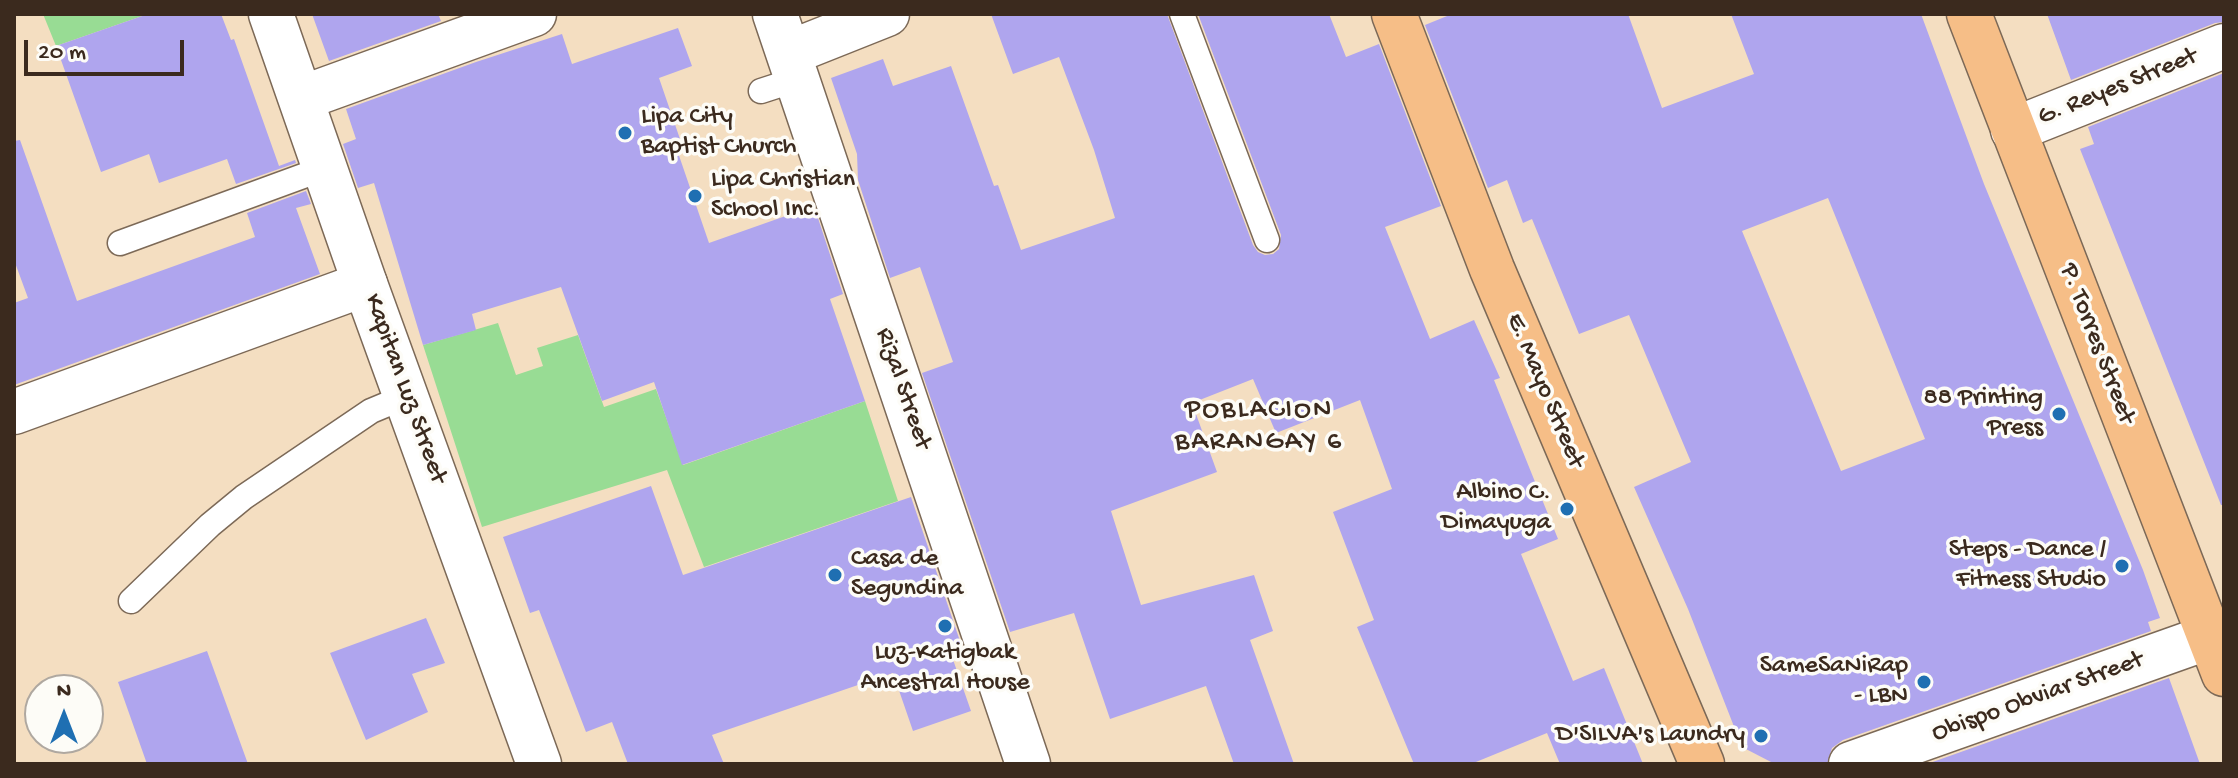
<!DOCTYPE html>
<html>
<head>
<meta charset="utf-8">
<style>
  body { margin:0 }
  #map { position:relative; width:2238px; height:778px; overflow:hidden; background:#f4dec1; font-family:"Gochi Hand",sans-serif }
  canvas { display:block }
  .frame { position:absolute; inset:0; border:16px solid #3b2a1e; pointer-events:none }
  .north { position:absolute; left:24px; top:674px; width:80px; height:80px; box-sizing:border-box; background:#fdfcf7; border:2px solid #afa8a0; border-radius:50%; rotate:0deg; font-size:22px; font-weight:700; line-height:32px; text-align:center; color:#3b2a1e }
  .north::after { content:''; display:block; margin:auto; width:28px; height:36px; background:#1f6fb2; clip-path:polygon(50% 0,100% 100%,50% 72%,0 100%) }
  .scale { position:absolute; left:24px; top:40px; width:160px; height:36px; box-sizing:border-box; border:4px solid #3b2a1e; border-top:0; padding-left:10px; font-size:24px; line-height:28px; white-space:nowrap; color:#3b2a1e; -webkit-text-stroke:6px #fdfcf7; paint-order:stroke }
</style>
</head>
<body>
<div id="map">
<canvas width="2238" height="778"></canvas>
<div class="frame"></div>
<div class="north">N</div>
<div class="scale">20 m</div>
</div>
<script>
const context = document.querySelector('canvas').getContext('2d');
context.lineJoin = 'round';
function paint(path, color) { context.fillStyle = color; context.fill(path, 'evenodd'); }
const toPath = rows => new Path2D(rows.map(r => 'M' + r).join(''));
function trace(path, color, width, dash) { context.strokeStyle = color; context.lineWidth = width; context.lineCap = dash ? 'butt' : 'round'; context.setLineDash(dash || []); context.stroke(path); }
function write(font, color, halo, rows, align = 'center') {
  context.font = font + ' "Gochi Hand",sans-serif'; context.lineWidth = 7; context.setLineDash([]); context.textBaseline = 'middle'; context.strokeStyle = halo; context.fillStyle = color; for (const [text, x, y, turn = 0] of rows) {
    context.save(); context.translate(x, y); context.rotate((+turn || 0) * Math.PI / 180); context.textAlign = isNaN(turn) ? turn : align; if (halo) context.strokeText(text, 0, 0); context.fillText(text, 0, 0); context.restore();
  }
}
paint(toPath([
  [43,14,148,14,56,46],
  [498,323,516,375,543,366,537,348,578,335,604,407,656,389,683,465,865,401,898,501,704,567,667,470,482,527,423,345]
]), '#98dc94');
paint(toPath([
  [148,14,221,14,231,40,234,39,279,166,295,160,296,163,236,184,227,159,159,183,149,154,101,172,56,46],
  [312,14,438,14,441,21,329,61],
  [991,14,1167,14,1253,245,1258,252,1265,255,1273,254,1279,249,1281,235,1198,14,1329,14,1346,57,1379,44,1441,206,1385,227,1430,339,1474,320,1500,378,1494,380,1558,539,1521,554,1573,681,1604,668,1643,764,1560,764,1547,733,1471,764,1414,764,1357,627,1374,620,1333,512,1392,489,1360,400,1276,433,1253,379,1192,403,1217,472,1111,511,1141,605,1254,575,1273,631,1250,640,1294,764,1234,764,1206,686,1110,719,1074,613,1010,632,922,373,953,362,920,267,890,278,858,180,857,154,831,78,883,59,893,86,951,66,994,186,998,185,1021,250,1115,218,1094,150,1059,57,1013,74],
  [1452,14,1628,14,1662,108,1754,74,1731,14,1921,14,1984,184,2143,570,2160,618,2148,622,2151,631,1843,740,1832,748,1827,764,1773,763,1742,747,1688,609,1634,487,1691,462,1629,315,1579,334,1532,219,1523,223,1507,180,1488,188,1425,25],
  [1828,198,1925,439,1841,471,1742,231],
  [2047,14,2224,14,2224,22,2215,23,2071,80],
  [678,28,692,66,659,78,680,139,674,141,709,243,814,206,843,294,830,299,865,401,682,465,654,382,602,401,561,287,472,314,476,330,423,345,374,183,358,188,343,144,356,139,346,109,476,62,562,34,572,64],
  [2224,73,2224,505,2221,505,2080,149,2094,144,2088,127],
  [20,140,77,301,255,237,247,213,306,191,311,204,296,208,320,274,14,385,14,303,28,298,14,260,14,141],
  [651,486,683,575,911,497,962,647,950,651,971,711,913,731,893,673,712,735,724,764,628,764,612,722,586,732,539,610,530,613,503,537],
  [426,618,445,663,412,674,428,712,366,740,330,653],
  [207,651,248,764,147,764,118,682],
  [2169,678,2200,764,1927,764]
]), '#afa5ee');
const service = toPath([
  [1182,14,1267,240],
  [761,91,798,79],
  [120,243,325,168],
  [131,601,210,525,244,497,371,411,407,396]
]);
const minor = toPath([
  [775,14,1028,764],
  [789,53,887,14],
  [302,98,534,14],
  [2013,130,2224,46],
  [14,412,365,284]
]);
const tertiary = toPath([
  [271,14,365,284,539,764],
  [1851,764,2209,637]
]);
const primary = toPath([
  [1394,14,1492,269,1702,764],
  [1969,14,2224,674]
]);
trace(service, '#7c6957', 27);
trace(minor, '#7c6957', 47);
trace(tertiary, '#7c6957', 47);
trace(primary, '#7c6957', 47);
trace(service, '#fff', 24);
trace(minor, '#fff', 44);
trace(tertiary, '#fff', 44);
trace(primary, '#f6be87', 44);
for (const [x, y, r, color] of [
  [625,133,8,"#1f6fb2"],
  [695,196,8,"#1f6fb2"],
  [2059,414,8,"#1f6fb2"],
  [1567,509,8,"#1f6fb2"],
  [2122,566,8,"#1f6fb2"],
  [835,575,8,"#1f6fb2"],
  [945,626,8,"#1f6fb2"],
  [1924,682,8,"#1f6fb2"],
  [1761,736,8,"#1f6fb2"]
]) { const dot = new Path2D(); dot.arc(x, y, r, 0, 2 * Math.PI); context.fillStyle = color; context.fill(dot); trace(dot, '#fdfcf7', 3); }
write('26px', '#3b2a1e', '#fdfcf7', [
  ["G. Reyes Street",2118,88,-22],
  ["P. Torres Street",2096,344,69],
  ["Kapitan Luz Street",404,389,70],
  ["Rizal Street",902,389,71],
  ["E. Mayo Street",1544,391,67],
  ["Obispo Obviar Street",2038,698,-20]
]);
write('26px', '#3b2a1e', '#fdfcf7', [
  ["Lipa City",641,118,"left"],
  ["Baptist Church",641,148,"left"],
  ["Lipa Christian",711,181,"left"],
  ["School Inc.",711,211,"left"],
  ["88 Printing",2043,399],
  ["Press",2043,429],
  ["Albino C.",1551,494],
  ["Dimayuga",1551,524],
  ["Steps - Dance /",2106,551],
  ["Fitness Studio",2106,581],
  ["Casa de",851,560,"left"],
  ["Segundina",851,590,"left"],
  ["Luz-Katigbak",945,654,"center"],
  ["Ancestral House",945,684,"center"],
  ["SameSaNiRap",1908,667],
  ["- LBN",1908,697],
  ["D'SILVA's Laundry",1745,736]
], 'right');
context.letterSpacing = '2px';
write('28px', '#3b2a1e', '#fdfcf7', [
  ["POBLACION",1259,412],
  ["BARANGAY 6",1259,444]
]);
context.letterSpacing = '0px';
</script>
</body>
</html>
